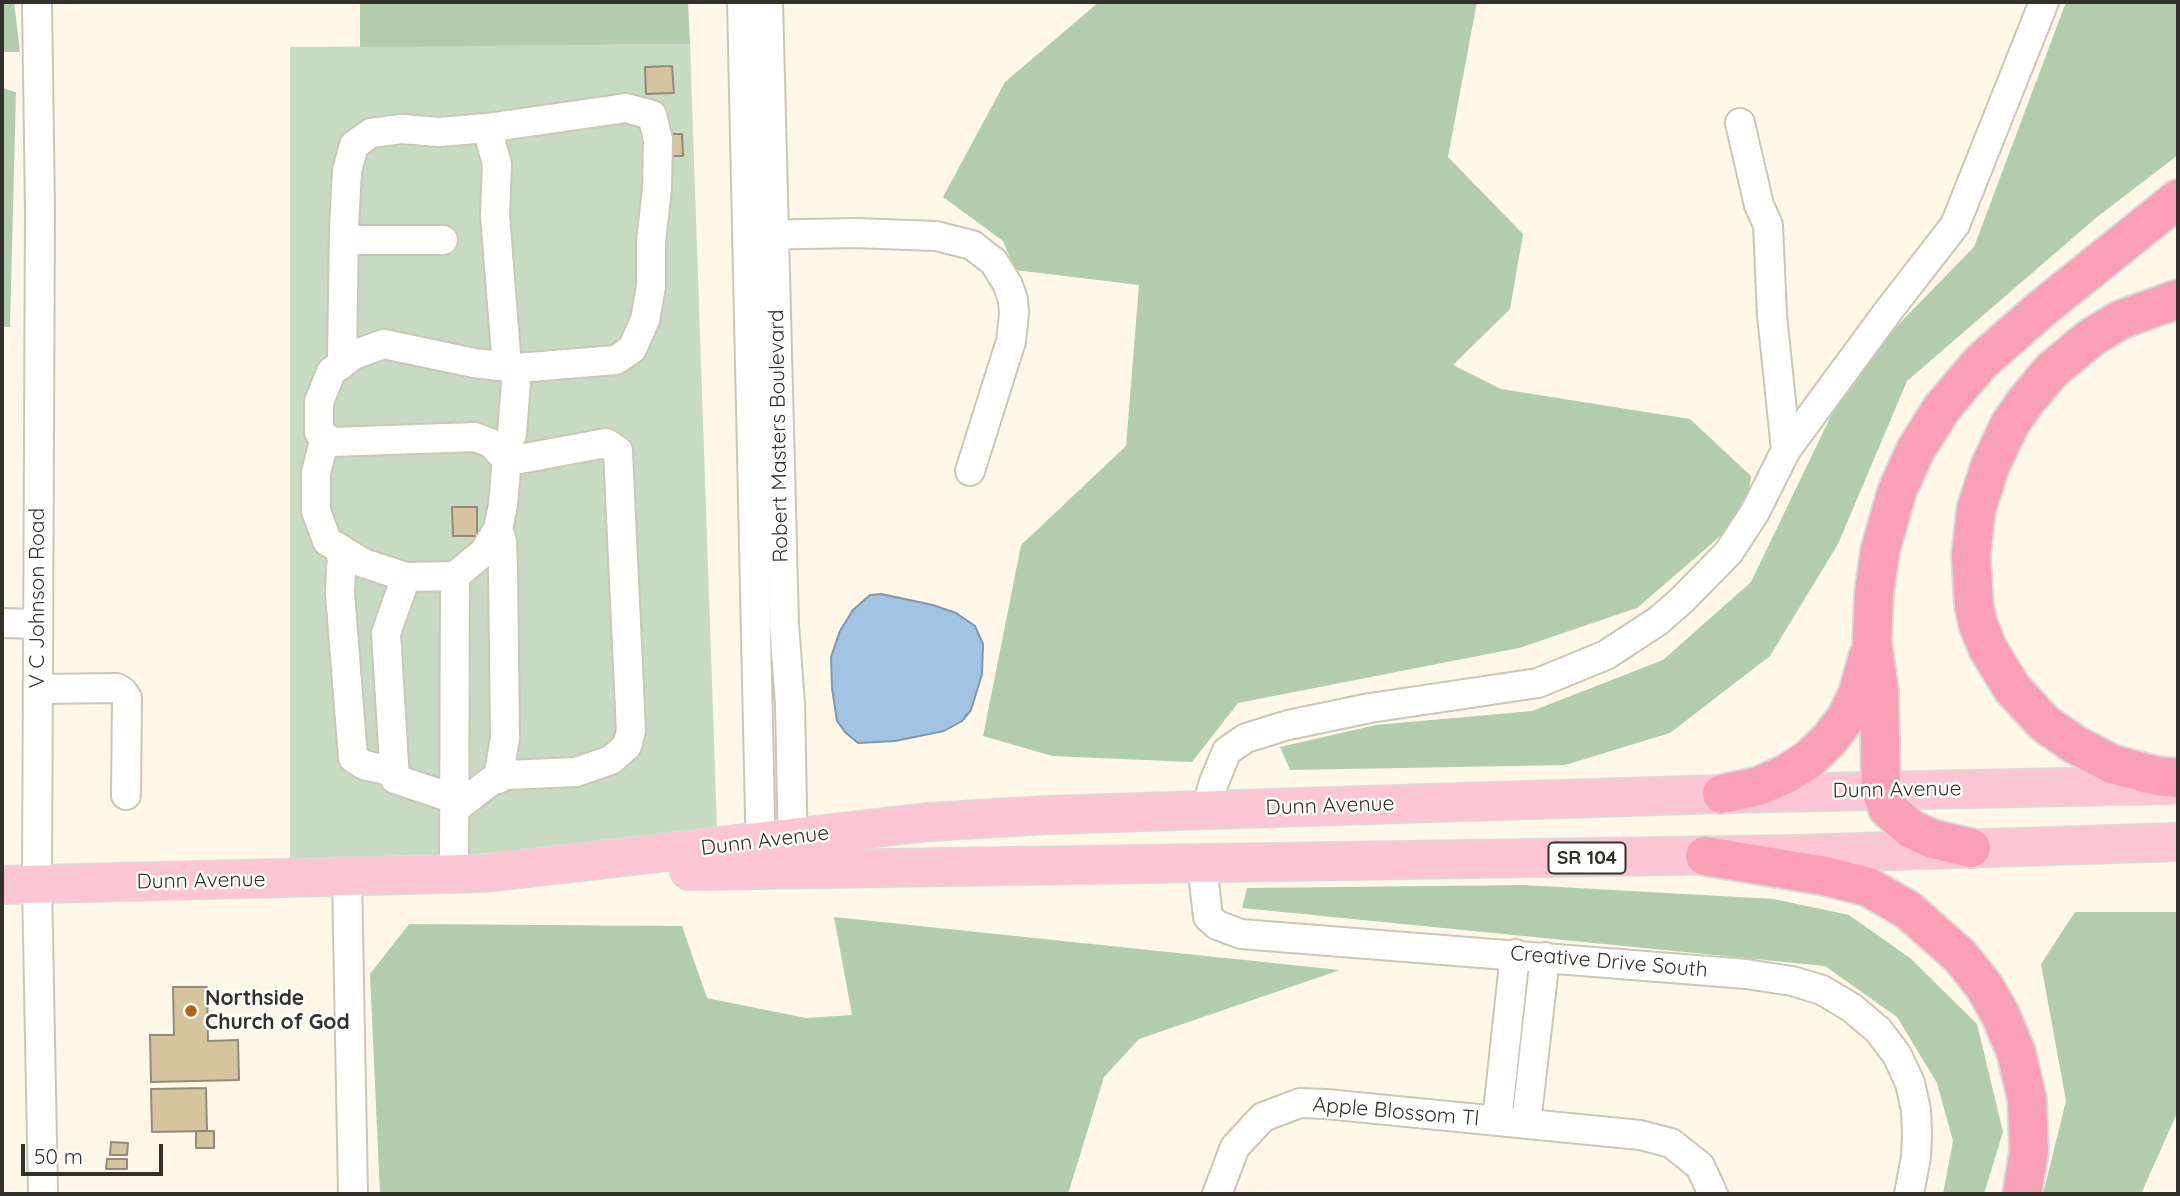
<!DOCTYPE html>
<html>
<head>
<meta charset="utf-8">
<style>
  body { margin:0 }
  #map { position:relative; width:2180px; height:1196px; overflow:hidden; background:#fef7e8; font-family:Quicksand,sans-serif }
  canvas { display:block }
  .frame { position:absolute; inset:0; border:4px solid #34312b; pointer-events:none }
  .scale { position:absolute; left:21px; top:1144px; width:142px; height:32px; box-sizing:border-box; border:4px solid #34312b; border-top:0; padding-left:9px; font-size:21px; line-height:24px; white-space:nowrap; color:#34312b; -webkit-text-stroke:5px #fff; paint-order:stroke }
</style>
</head>
<body>
<div id="map">
<canvas width="2180" height="1196"></canvas>
<div class="frame"></div>
<div class="scale">50 m</div>
</div>
<script>
const context = document.querySelector('canvas').getContext('2d');
context.lineJoin = 'round';
function paint(path, color) { context.fillStyle = color; context.fill(path, 'evenodd'); }
const toPath = rows => new Path2D(rows.map(r => 'M' + r).join(''));
function trace(path, color, width, dash) { context.strokeStyle = color; context.lineWidth = width; context.lineCap = dash ? 'butt' : 'round'; context.setLineDash(dash || []); context.stroke(path); }
function write(font, color, halo, rows, align = 'center') {
  context.font = font + ' Quicksand,sans-serif'; context.lineWidth = 5; context.setLineDash([]); context.textBaseline = 'middle'; context.strokeStyle = halo; context.fillStyle = color; for (const [text, x, y, turn = 0] of rows) {
    context.save(); context.translate(x, y); context.rotate((+turn || 0) * Math.PI / 180); context.textAlign = isNaN(turn) ? turn : align; if (halo) context.strokeText(text, 0, 0); context.fillText(text, 0, 0); context.restore();
  }
}
paint(toPath([
  [690,44,717,828,710,833,428,860,290,865,290,47]
]), '#c6dbc2');
paint(toPath([
  [2,2,14,2,20,52,2,52],
  [360,2,688,2,690,44,360,47],
  [1099,2,1477,2,1448,157,1523,234,1510,309,1453,365,1501,389,1690,419,1751,476,1746,514,1637,608,1519,648,1238,703,1192,762,1052,756,983,736,1021,545,1126,446,1139,285,1015,270,1003,241,943,197,1005,82],
  [2066,2,2178,2,2178,155,2097,217,1907,381,1838,544,1770,656,1670,733,1565,765,1290,770,1280,747,1376,725,1532,711,1663,660,1751,582,1852,372,1974,247],
  [2,88,16,92,10,327,2,327],
  [1524,885,1774,899,1849,915,1910,958,1977,1024,2003,1132,1984,1194,1943,1194,1953,1141,1937,1083,1897,1017,1825,966,1242,908,1247,888],
  [2075,912,2178,912,2178,1111,2141,1194,2043,1194,2066,1101,2041,964],
  [834,917,1340,970,1139,1039,1104,1077,1068,1194,380,1194,370,974,409,924,682,926,707,998,806,1018,852,1015]
]), '#b1cdac');
const water = toPath([
  [881,594,933,605,956,613,975,626,983,644,982,674,971,710,962,721,944,731,895,741,858,743,845,732,837,721,832,688,831,657,840,631,853,610,870,595,881,594]
]);
paint(water, '#a2c3e1');
trace(water, '#8197aa', 2);
const building = toPath([
  [672,66,674,93,646,94,645,67,672,66],
  [671,134,682,134,683,156,671,156,671,134],
  [452,507,477,507,477,536,453,536,452,507],
  [173,987,207,987,208,1041,238,1040,239,1080,151,1082,150,1035,174,1035,173,987],
  [206,1088,207,1131,152,1132,151,1089,206,1088],
  [196,1131,214,1131,214,1148,196,1148,196,1131],
  [111,1142,128,1143,127,1155,110,1155,111,1142],
  [107,1159,127,1159,127,1169,106,1169,107,1159]
]);
paint(building, '#d5c49e');
trace(building, '#918b7d', 2);
const minor = toPath([
  [37,2,40,211,37,884,43,1194],
  [742,2,761,860],
  [768,2,784,624,790,704,793,857],
  [1740,123,1759,205,1768,225,1772,315,1786,450],
  [487,128,497,164,495,215,507,367],
  [755,235,855,233,936,236,972,245,994,262,1008,285,1013,300,1014,314,1011,341,970,471],
  [344,240,443,240],
  [342,364,344,228,347,171,354,145,371,133,401,129,439,132,487,128,626,108,652,115,658,139,657,188,651,242,651,286,645,320,632,349,616,360,517,368,474,363,384,344,353,355,342,364,331,372,319,402,319,432,332,442,475,437,491,443,503,456,520,459,606,443,618,451,631,731,627,746,611,760,576,772,507,775,491,781,455,809],
  [325,437,316,473,316,511,327,541,363,563,406,577,455,576,484,552,498,529,503,505,507,457],
  [503,456,512,434,517,368],
  [498,529,502,541,503,568,505,738,498,779],
  [342,550,340,593,353,758,364,765,395,772],
  [406,577,386,633,395,779,455,799],
  [2,623,38,624],
  [38,689,117,688,123,692,127,698,126,795],
  [1206,809,1214,782,1227,751,1246,738,1288,725,1370,708,1538,683,1606,655,1658,621,1682,600,1729,552,1755,512,1786,450,1889,310,1955,225,2044,2],
  [1202,864,1208,917,1217,925,1241,934,1746,974,1792,981,1822,990,1852,1008,1878,1030,1897,1055,1910,1083,1916,1110,1917,1133,1916,1157,1909,1194],
  [454,875,455,576],
  [347,878,353,1194],
  [1497,1121,1515,954],
  [1526,1124,1545,957],
  [1217,1194,1235,1147,1263,1117,1300,1103,1326,1104,1640,1135,1671,1143,1700,1166,1713,1194]
]);
const major = toPath([
  [689,871,1797,854,2178,842],
  [2,885,485,873,928,822,1047,815,1722,794,2170,785]
]);
const highway = toPath([
  [2178,299,2120,320,2092,337,2052,370,2026,401,2010,424,1990,466,1976,510,1971,556,1974,606,1978,624,1988,649,2012,688,2044,723,2074,744,2112,764,2157,776,2178,778],
  [1722,794,1759,786,1786,774,1809,759,1829,740,1846,718,1858,693,1868,657],
  [1971,848,1933,839,1911,829,1888,809,1881,790,1879,690,1872,641,1874,594,1880,551,1897,491,1916,449,1942,408,1981,362,2040,310,2178,199],
  [1705,856,1825,876,1868,887,1908,910,1960,956,1984,986,2000,1014,2016,1052,2027,1099,2029,1151,2022,1194]
]);
trace(minor, '#ccc6b7', 32);
trace(major, '#dadad9', 40);
trace(highway, '#dadad9', 42);
trace(minor, '#fff', 28);
trace(major, '#fbc5d3', 37);
trace(highway, '#f99fb6', 38);
for (const [x, y, r, color] of [
  [191,1011,7,"#bc5d16"]
]) { const dot = new Path2D(); dot.arc(x, y, r, 0, 2 * Math.PI); context.fillStyle = color; context.fill(dot); trace(dot, '#fff', 2.5); }
for (const [x, y, w] of [
  [1587,858,77]
]) { const box = new Path2D(); box.roundRect(x - w / 2, y - 15.5, w, 31, 5); context.fillStyle = '#fff'; context.fill(box); trace(box, '#34312b', 2); }
write('bold 19px', '#34312b', null, [
  ["SR 104",1587,858]
]);
write('21px', '#34312b', '#fff', [
  ["Robert Masters Boulevard",779,436,-91],
  ["V C Johnson Road",38,598,-90],
  ["Dunn Avenue",1897,790,-1],
  ["Dunn Avenue",1330,806,-2],
  ["Dunn Avenue",765,841,-7],
  ["Dunn Avenue",201,881,-1],
  ["Creative Drive South",1609,962,5],
  ["Apple Blossom Tl",1396,1112,5]
]);
write('bold 21px', '#34312b', '#fff', [
  ["Northside",205,999],
  ["Church of God",205,1023]
], 'left');
</script>
</body>
</html>
